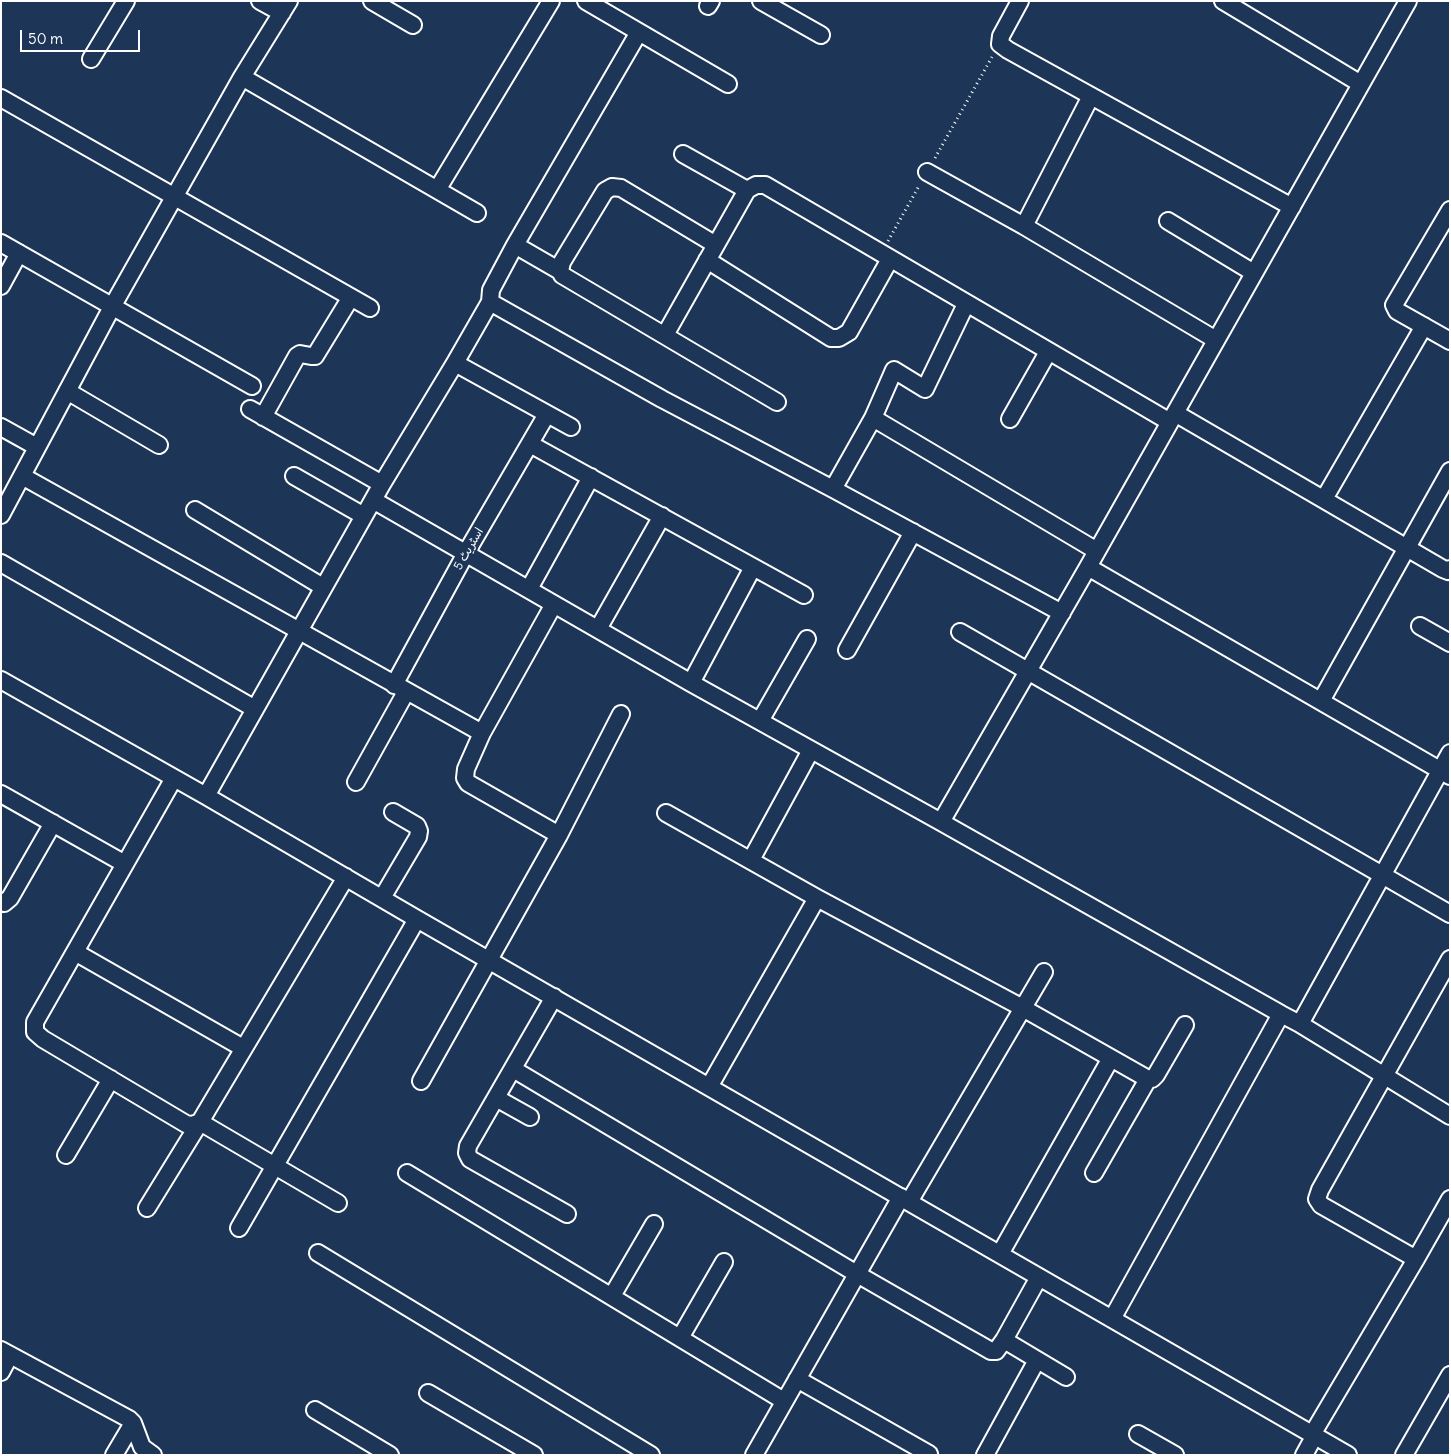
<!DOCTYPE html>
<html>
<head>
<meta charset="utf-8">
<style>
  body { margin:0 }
  #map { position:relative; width:1451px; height:1456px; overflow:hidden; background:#1d3557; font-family:Delius,sans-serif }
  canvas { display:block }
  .frame { position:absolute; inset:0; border:2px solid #fff; pointer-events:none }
  .scale { position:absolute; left:20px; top:30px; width:120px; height:22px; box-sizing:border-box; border:2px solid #fff; border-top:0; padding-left:6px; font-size:15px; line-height:18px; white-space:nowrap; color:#fff; -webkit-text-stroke:4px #1d3557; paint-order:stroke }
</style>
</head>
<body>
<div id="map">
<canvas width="1451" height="1456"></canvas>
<div class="frame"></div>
<div class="scale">50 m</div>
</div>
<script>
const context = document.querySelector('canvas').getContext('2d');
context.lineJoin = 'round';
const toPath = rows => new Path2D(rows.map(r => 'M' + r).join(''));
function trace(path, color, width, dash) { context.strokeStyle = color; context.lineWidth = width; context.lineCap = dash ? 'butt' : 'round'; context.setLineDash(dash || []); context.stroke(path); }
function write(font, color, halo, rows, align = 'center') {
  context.font = font + ' Delius,"Playpen Sans Arabic",sans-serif'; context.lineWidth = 4; context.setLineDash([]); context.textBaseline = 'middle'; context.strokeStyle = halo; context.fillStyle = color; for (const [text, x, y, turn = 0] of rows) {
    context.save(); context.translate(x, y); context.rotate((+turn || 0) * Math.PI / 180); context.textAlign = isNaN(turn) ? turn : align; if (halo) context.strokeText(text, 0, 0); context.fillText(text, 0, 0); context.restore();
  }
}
const street = toPath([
  [260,1,282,13],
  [372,1,413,25],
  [586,1,728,84],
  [761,1,821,35],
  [1020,1,1001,36,1000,44,1008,50,1292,207],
  [1223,1,1361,84],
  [708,6,711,1],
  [91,59,126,1],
  [242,77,477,213],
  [1,98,370,308],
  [683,154,747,190],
  [927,172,1024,226,1216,340],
  [437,190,551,1],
  [1450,210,1394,305,1397,311,1450,341],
  [1168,221,1254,273],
  [1024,226,1091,96],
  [1,243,252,386],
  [515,245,560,271,562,275,777,402],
  [707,260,831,338,839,338,849,332,890,259],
  [560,271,562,262,605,191,612,187,621,188,716,245],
  [1,286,19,253],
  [490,302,662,399,833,489,1062,613],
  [665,335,747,190,756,185,765,185,1170,422],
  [455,363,571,427],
  [67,391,159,445],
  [250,409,382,484],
  [1175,413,1443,569,1448,571,1450,569],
  [263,417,297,356,300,354,311,356,315,356,351,297],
  [873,418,1097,551],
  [1010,419,1048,352],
  [1,427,37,447],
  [530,444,804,595],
  [22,476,482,733],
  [294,476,364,516],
  [833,489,873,418,894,370,925,389,966,304],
  [1324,499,1424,326],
  [373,500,691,683,941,822,1281,1014],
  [195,510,323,587],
  [1,515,112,307,242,77,289,1],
  [1,563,255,709],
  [1088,567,1450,776],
  [529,589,591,477],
  [554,604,482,733,466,769,465,778,468,783,559,835],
  [1420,626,1450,643],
  [598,629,662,516],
  [960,632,1450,914],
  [847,650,913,532],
  [1,680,206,796,417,919,1112,1319],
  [691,683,753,567],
  [394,685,466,553,547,414],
  [1321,701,1450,471],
  [760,721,807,639],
  [174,778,35,1022,35,1032,43,1039,186,1124,192,1125,200,1122,338,1203],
  [356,782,406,692],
  [1,794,125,864],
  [206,796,382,484,455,363,490,302,491,290,515,245,639,32],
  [666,813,817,898,1021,1007,1148,1079,1152,1079,1156,1075,1185,1025],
  [941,822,1088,567,1408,1],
  [751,860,811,750],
  [382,898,418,837,419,831,417,826,393,812],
  [1,902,4,903,10,898,53,823],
  [75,952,243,1048],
  [554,997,468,1146,467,1153,470,1159,567,1214],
  [1300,1024,1450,1116],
  [513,1069,857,1274,991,1351,996,1351,1004,1340,1039,1277],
  [421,1081,559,835,621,714],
  [709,1087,817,898],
  [496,1098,530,1117],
  [66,1155,111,1079],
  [407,1173,784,1401],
  [1094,1173,1148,1079],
  [909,1202,1044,972],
  [147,1208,200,1122,346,877],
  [239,1228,417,919],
  [318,1253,651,1455],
  [1000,1254,1111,1058],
  [1416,1259,1321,1205,1317,1199,1320,1190,1450,959],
  [612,1296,654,1224],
  [680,1338,724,1262],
  [1004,1340,1066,1377],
  [1,1350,129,1419,133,1423,142,1447,153,1455],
  [1,1372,10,1355],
  [797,1379,929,1454],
  [428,1393,534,1455],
  [315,1410,390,1455],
  [1313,1433,1416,1259,1450,1199],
  [1138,1434,1175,1455],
  [114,1455,133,1423],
  [754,1455,901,1197],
  [985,1455,1037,1360],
  [1304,1455,1315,1435],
  [1348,1455,1112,1319,1281,1014,1300,1024,1450,753],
  [1404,1455,1450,1375]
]);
trace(street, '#fff', 20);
trace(toPath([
  [935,158,992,57],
  [888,241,919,186]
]), '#fff', 3, [1, 4]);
trace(street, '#1d3557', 16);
write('12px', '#fff', '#1d3557', [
  ["اسٹریٹ 5",469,549,-60]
]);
</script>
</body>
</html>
